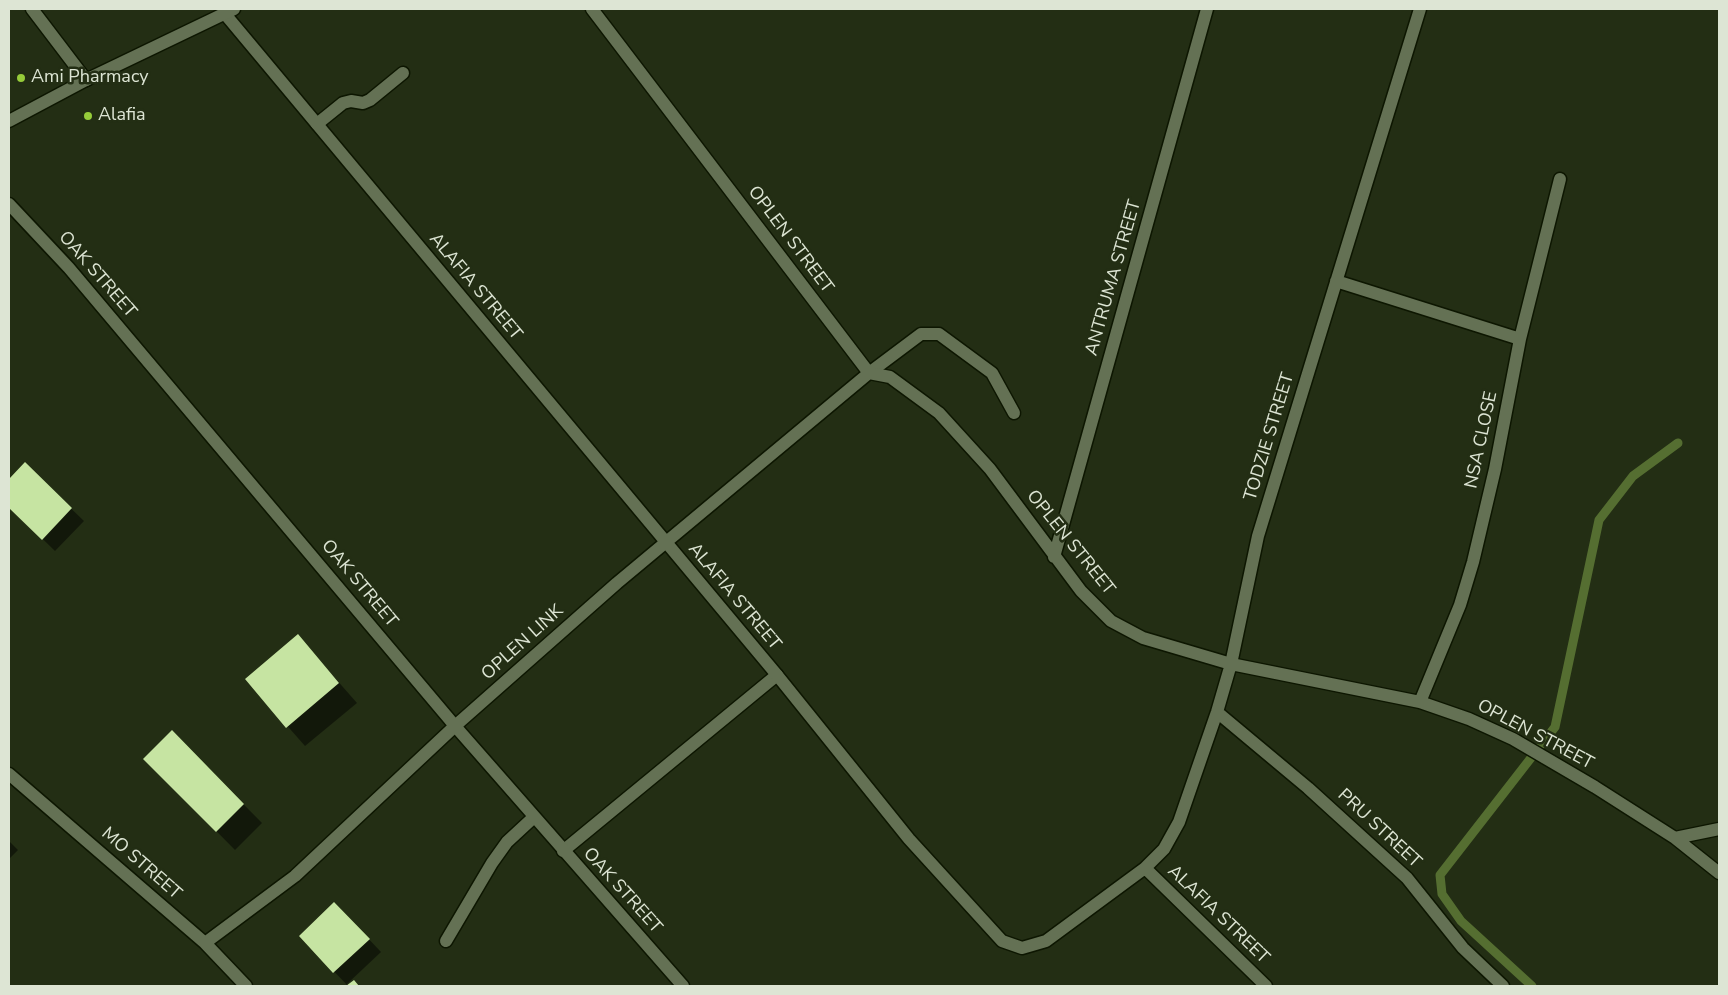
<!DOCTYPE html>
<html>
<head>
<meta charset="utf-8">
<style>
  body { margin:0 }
  #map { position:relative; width:1728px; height:995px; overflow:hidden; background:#232e14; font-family:"Nunito Sans",sans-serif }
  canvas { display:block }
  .frame { position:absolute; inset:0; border:10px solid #dde5d4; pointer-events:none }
</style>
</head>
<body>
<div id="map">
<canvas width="1728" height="995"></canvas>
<div class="frame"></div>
</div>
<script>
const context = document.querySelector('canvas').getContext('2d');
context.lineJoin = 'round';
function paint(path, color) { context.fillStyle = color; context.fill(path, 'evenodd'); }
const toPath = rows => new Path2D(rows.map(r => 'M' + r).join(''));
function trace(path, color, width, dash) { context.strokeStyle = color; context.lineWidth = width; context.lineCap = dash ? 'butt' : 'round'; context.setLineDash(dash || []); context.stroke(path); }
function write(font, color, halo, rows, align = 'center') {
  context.font = font + ' "Nunito Sans",sans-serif'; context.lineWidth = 5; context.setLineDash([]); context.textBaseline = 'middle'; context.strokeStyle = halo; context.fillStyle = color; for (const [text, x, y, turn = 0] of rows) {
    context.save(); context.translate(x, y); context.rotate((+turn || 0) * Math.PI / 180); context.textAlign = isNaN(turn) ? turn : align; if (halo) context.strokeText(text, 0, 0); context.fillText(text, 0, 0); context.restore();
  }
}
paint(toPath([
  [25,464,84,521,55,551,9,506,9,481],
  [298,636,357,703,305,746,246,679],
  [172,732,262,823,235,850,145,759],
  [9,841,18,850,9,859],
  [347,916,381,952,347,984,349,986,353,982,358,986,348,986,300,936]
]), '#0007');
trace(toPath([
  [1532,986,1461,921,1442,894,1440,875,1555,727,1599,520,1633,476,1678,443]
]), '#556e31', 9);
paint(toPath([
  [25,462,72,508,42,540,9,508,9,479],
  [298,634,339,683,286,728,245,679],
  [172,730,244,804,216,832,143,759],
  [334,902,370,939,333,973,299,936],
  [354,980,359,986,346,986]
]), '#c6e4a2');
const service = toPath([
  [317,124,343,103,351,101,363,103,370,100,403,73],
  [869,373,921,334,939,334,992,373,1014,413],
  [563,851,777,675],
  [446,941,492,863,507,842,534,817]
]);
const minor = toPath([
  [32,9,86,80],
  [592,9,869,373,890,377,939,413,990,469,1081,591,1111,621,1143,638,1231,664,1420,702,1469,719,1513,739,1595,787,1675,838,1719,873],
  [225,14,777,675,909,839,1002,941,1022,948,1046,941,1145,868,1164,849,1179,822,1217,712,1231,664,1258,536,1420,9],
  [9,204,69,268,455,726,683,986],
  [1336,281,1520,339],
  [1054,557,1207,9],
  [1420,702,1460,605,1473,562,1495,469,1520,339,1560,179],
  [1217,712,1308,788,1407,878,1463,948,1503,986],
  [9,774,205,943,246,986],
  [1675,838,1719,829],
  [1145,868,1266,986],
  [205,943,295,876,455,726,617,583,869,373]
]);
const tertiary = toPath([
  [9,121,86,80,234,9]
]);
trace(service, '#0d1601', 15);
trace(minor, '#0d1601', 15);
trace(tertiary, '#0d1601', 15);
trace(service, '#647154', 12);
trace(minor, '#647154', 12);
trace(tertiary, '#647154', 12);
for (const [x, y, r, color] of [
  [21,78,5,"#96cc3a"],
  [88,116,5,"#96cc3a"]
]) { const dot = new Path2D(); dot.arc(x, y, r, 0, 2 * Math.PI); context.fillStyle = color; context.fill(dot); trace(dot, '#232e14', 2); }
write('18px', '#dde5d4', '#232e14', [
  ["Ami Pharmacy",31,78],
  ["Alafia",98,116]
], 'left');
write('18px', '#dde5d4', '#232e14', [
  ["OPLEN STREET",790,240,53],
  ["OAK STREET",97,275,49],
  ["ANTRUMA STREET",1114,278,-74],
  ["ALAFIA STREET",475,287,50],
  ["TODZIE STREET",1270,437,-73],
  ["NSA CLOSE",1482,440,-78],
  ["OPLEN STREET",1070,543,51],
  ["OAK STREET",359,584,50],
  ["ALAFIA STREET",734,597,50],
  ["OPLEN LINK",523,643,-42],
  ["OPLEN STREET",1535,735,28],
  ["PRU STREET",1379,829,43],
  ["MO STREET",141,864,41],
  ["OAK STREET",622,891,48],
  ["ALAFIA STREET",1218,915,44]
]);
</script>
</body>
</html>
